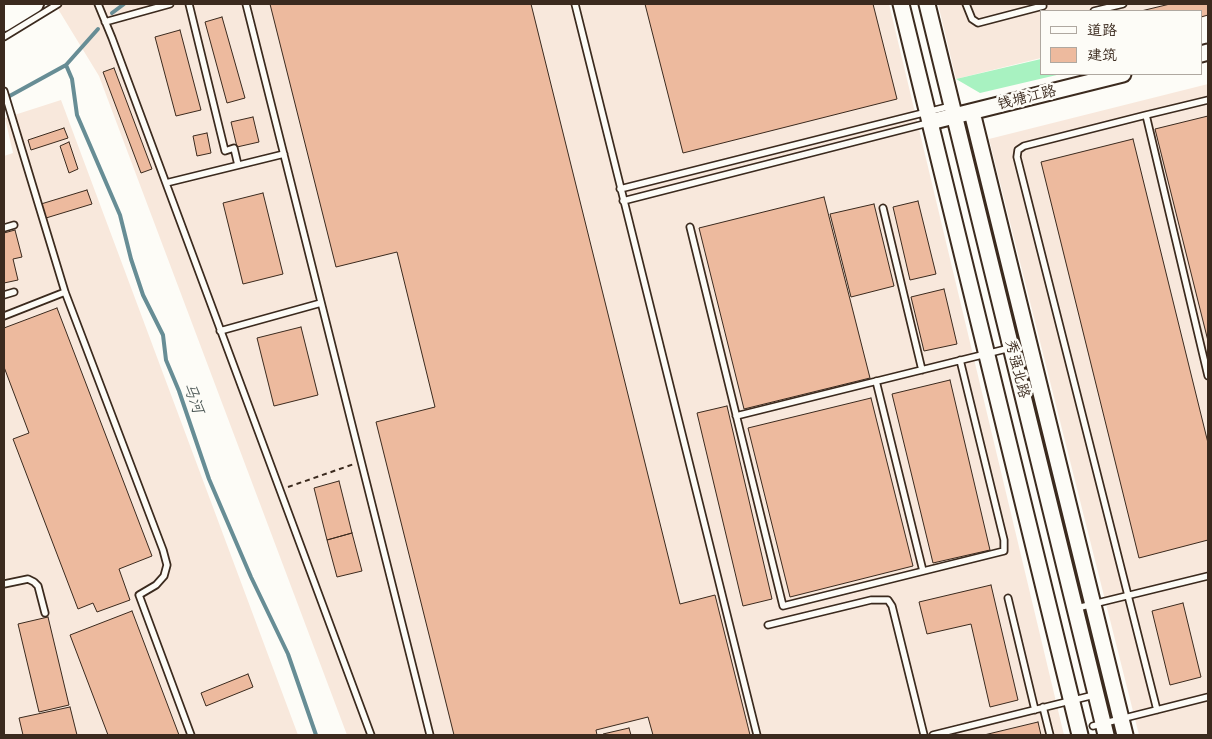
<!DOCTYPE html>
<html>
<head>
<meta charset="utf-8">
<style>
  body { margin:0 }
  #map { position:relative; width:1212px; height:739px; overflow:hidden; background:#fdfcf7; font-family:"Patrick Hand","LXGW WenKai TC",sans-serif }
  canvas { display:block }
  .frame { position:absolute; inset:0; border:5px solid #3b2a1e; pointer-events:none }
  .legend { position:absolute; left:1040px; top:10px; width:162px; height:65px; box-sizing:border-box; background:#fdfcf7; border:1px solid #afa8a0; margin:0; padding:6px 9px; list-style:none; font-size:15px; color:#3b2a1e }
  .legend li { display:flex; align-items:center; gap:10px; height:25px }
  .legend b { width:25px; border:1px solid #afa8a0 }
</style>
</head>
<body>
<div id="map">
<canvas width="1212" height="739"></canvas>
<div class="frame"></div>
<ul class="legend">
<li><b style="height:6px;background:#fdfcf7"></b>道路</li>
<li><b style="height:14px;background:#edba9e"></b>建筑</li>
</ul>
</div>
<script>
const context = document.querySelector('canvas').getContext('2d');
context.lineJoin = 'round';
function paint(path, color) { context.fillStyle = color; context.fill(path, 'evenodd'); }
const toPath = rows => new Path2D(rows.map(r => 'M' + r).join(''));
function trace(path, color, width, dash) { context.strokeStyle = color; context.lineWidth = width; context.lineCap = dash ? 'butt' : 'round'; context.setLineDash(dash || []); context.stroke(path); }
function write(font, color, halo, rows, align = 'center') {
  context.font = font + ' "Patrick Hand","LXGW WenKai TC",sans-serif'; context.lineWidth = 5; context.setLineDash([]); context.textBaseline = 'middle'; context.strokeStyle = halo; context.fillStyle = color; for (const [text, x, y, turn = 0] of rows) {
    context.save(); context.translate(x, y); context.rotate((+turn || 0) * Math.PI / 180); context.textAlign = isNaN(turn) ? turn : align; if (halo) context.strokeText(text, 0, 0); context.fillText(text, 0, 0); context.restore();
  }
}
paint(toPath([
  [55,4,889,4,1064,735,347,735,99,76],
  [938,4,1208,4,1208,16,1201,18,1201,11,1041,11,1041,58,956,79],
  [1208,84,1208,735,1139,735,989,139],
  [61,100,298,735,4,735,4,156,13,153,5,118]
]), '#f8e8dc');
paint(toPath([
  [1041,59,1041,74,1061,74,980,93,956,79]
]), '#a8f2c1');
trace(toPath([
  [112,13,124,4],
  [66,65,72,79,77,115,120,215,131,259,143,295,163,335,166,360,179,391,209,479,251,577,288,654,316,735],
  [6,98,66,65,98,29]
]), '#678d95', 4);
const building = toPath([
  [270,4,531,4,680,604,715,595,750,735,653,735,648,717,596,730,597,735,454,735,376,422,435,407,397,252,336,267,270,4],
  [645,4,873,4,897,99,683,153,645,4],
  [1170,4,1208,4,1208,15,1201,17,1201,11,1141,11,1170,4],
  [222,17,245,98,227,103,205,22,222,17],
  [180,30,201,110,176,116,155,37,180,30],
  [114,68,152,169,141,173,103,72,114,68],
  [1208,116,1208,341,1155,129,1208,116],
  [253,117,259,142,237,147,231,122,253,117],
  [64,128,68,138,31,150,28,140,64,128],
  [207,133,211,153,197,156,193,136,207,133],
  [1133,139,1208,443,1208,540,1139,558,1041,162,1133,139],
  [69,142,78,169,69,173,60,146,69,142],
  [87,190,92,204,46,218,41,204,87,190],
  [263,193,283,274,243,284,223,203,263,193],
  [824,197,870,378,744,409,699,228,824,197],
  [918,201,936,274,910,280,893,207,918,201],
  [874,204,894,286,851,297,830,214,874,204],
  [15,230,22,257,13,259,18,280,4,283,4,233,15,230],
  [944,289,957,344,924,351,911,297,944,289],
  [57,308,152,556,119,569,130,600,97,612,93,603,78,609,13,439,29,433,4,367,4,328,57,308],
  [301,327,318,395,274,406,257,338,301,327],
  [950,380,990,550,933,563,892,394,950,380],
  [871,398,913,566,790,597,748,428,871,398],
  [727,406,772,599,743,606,697,413,727,406],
  [339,481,352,533,327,540,314,488,339,481],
  [352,533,362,571,337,577,327,540,352,533],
  [991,585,1018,700,990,707,971,624,927,634,919,602,991,585],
  [1183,603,1201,677,1170,685,1152,611,1183,603],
  [132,611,179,735,108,735,70,635,132,611],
  [48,617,69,705,39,712,18,624,48,617],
  [248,674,253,687,206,706,201,693,248,674],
  [70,707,77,735,23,735,19,718,70,707],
  [1038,722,1041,735,984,735,1038,722],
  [629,728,631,735,603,735,603,734,629,728]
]);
paint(building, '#edba9e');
trace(building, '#3b2a1e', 1);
const service = toPath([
  [98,4,112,38,371,735],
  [189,4,225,151,234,148,238,165],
  [246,4,430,735],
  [575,4,757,735],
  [966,4,972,19,978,23,1043,6],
  [1094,11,1123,4],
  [105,22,170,4],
  [4,37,58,4],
  [4,91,65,292,163,550,167,565,164,576,156,585,139,595,191,735],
  [1208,100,1146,115,1208,376],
  [1146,115,1024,146,1018,150,1017,157,1157,710],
  [166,183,284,154],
  [620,189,951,106],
  [623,201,928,123],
  [883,208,922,370],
  [690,227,783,606,1004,551,1004,540,960,360],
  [4,228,14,225],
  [4,295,14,292],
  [4,316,65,292],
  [220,331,321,303],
  [876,381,923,571],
  [736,416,1010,348],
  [4,584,28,579,34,582,38,586,45,613],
  [1008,598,1035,710],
  [1077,608,1208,576],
  [768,625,871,600,888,600,892,606,924,735],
  [1043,707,1050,735],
  [1093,726,1208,697],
  [933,735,1094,695]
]);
const tertiary = toPath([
  [901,4,1080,735],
  [927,4,1106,735],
  [1201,54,1208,52],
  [972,112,1125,735],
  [930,122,1123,74]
]);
const secondary = toPath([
  [4,8,10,4],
  [4,23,35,4]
]);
trace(service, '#3b2a1e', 9);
trace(tertiary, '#3b2a1e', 19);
trace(secondary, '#3b2a1e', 20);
trace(toPath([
  [288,487,354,464]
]), '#3b2a1e', 2, [5, 4]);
trace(service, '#fdfcf7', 5.5);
trace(tertiary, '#fdfcf7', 15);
trace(secondary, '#fdfcf7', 16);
write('15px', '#3b2a1e', '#fdfcf7', [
  ["钱塘江路",1027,98,-14],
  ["秀强北路",1017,369,76]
]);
write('italic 16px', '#515c5a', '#fdfcf7', [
  ["马河",193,398,70]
]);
</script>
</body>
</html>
